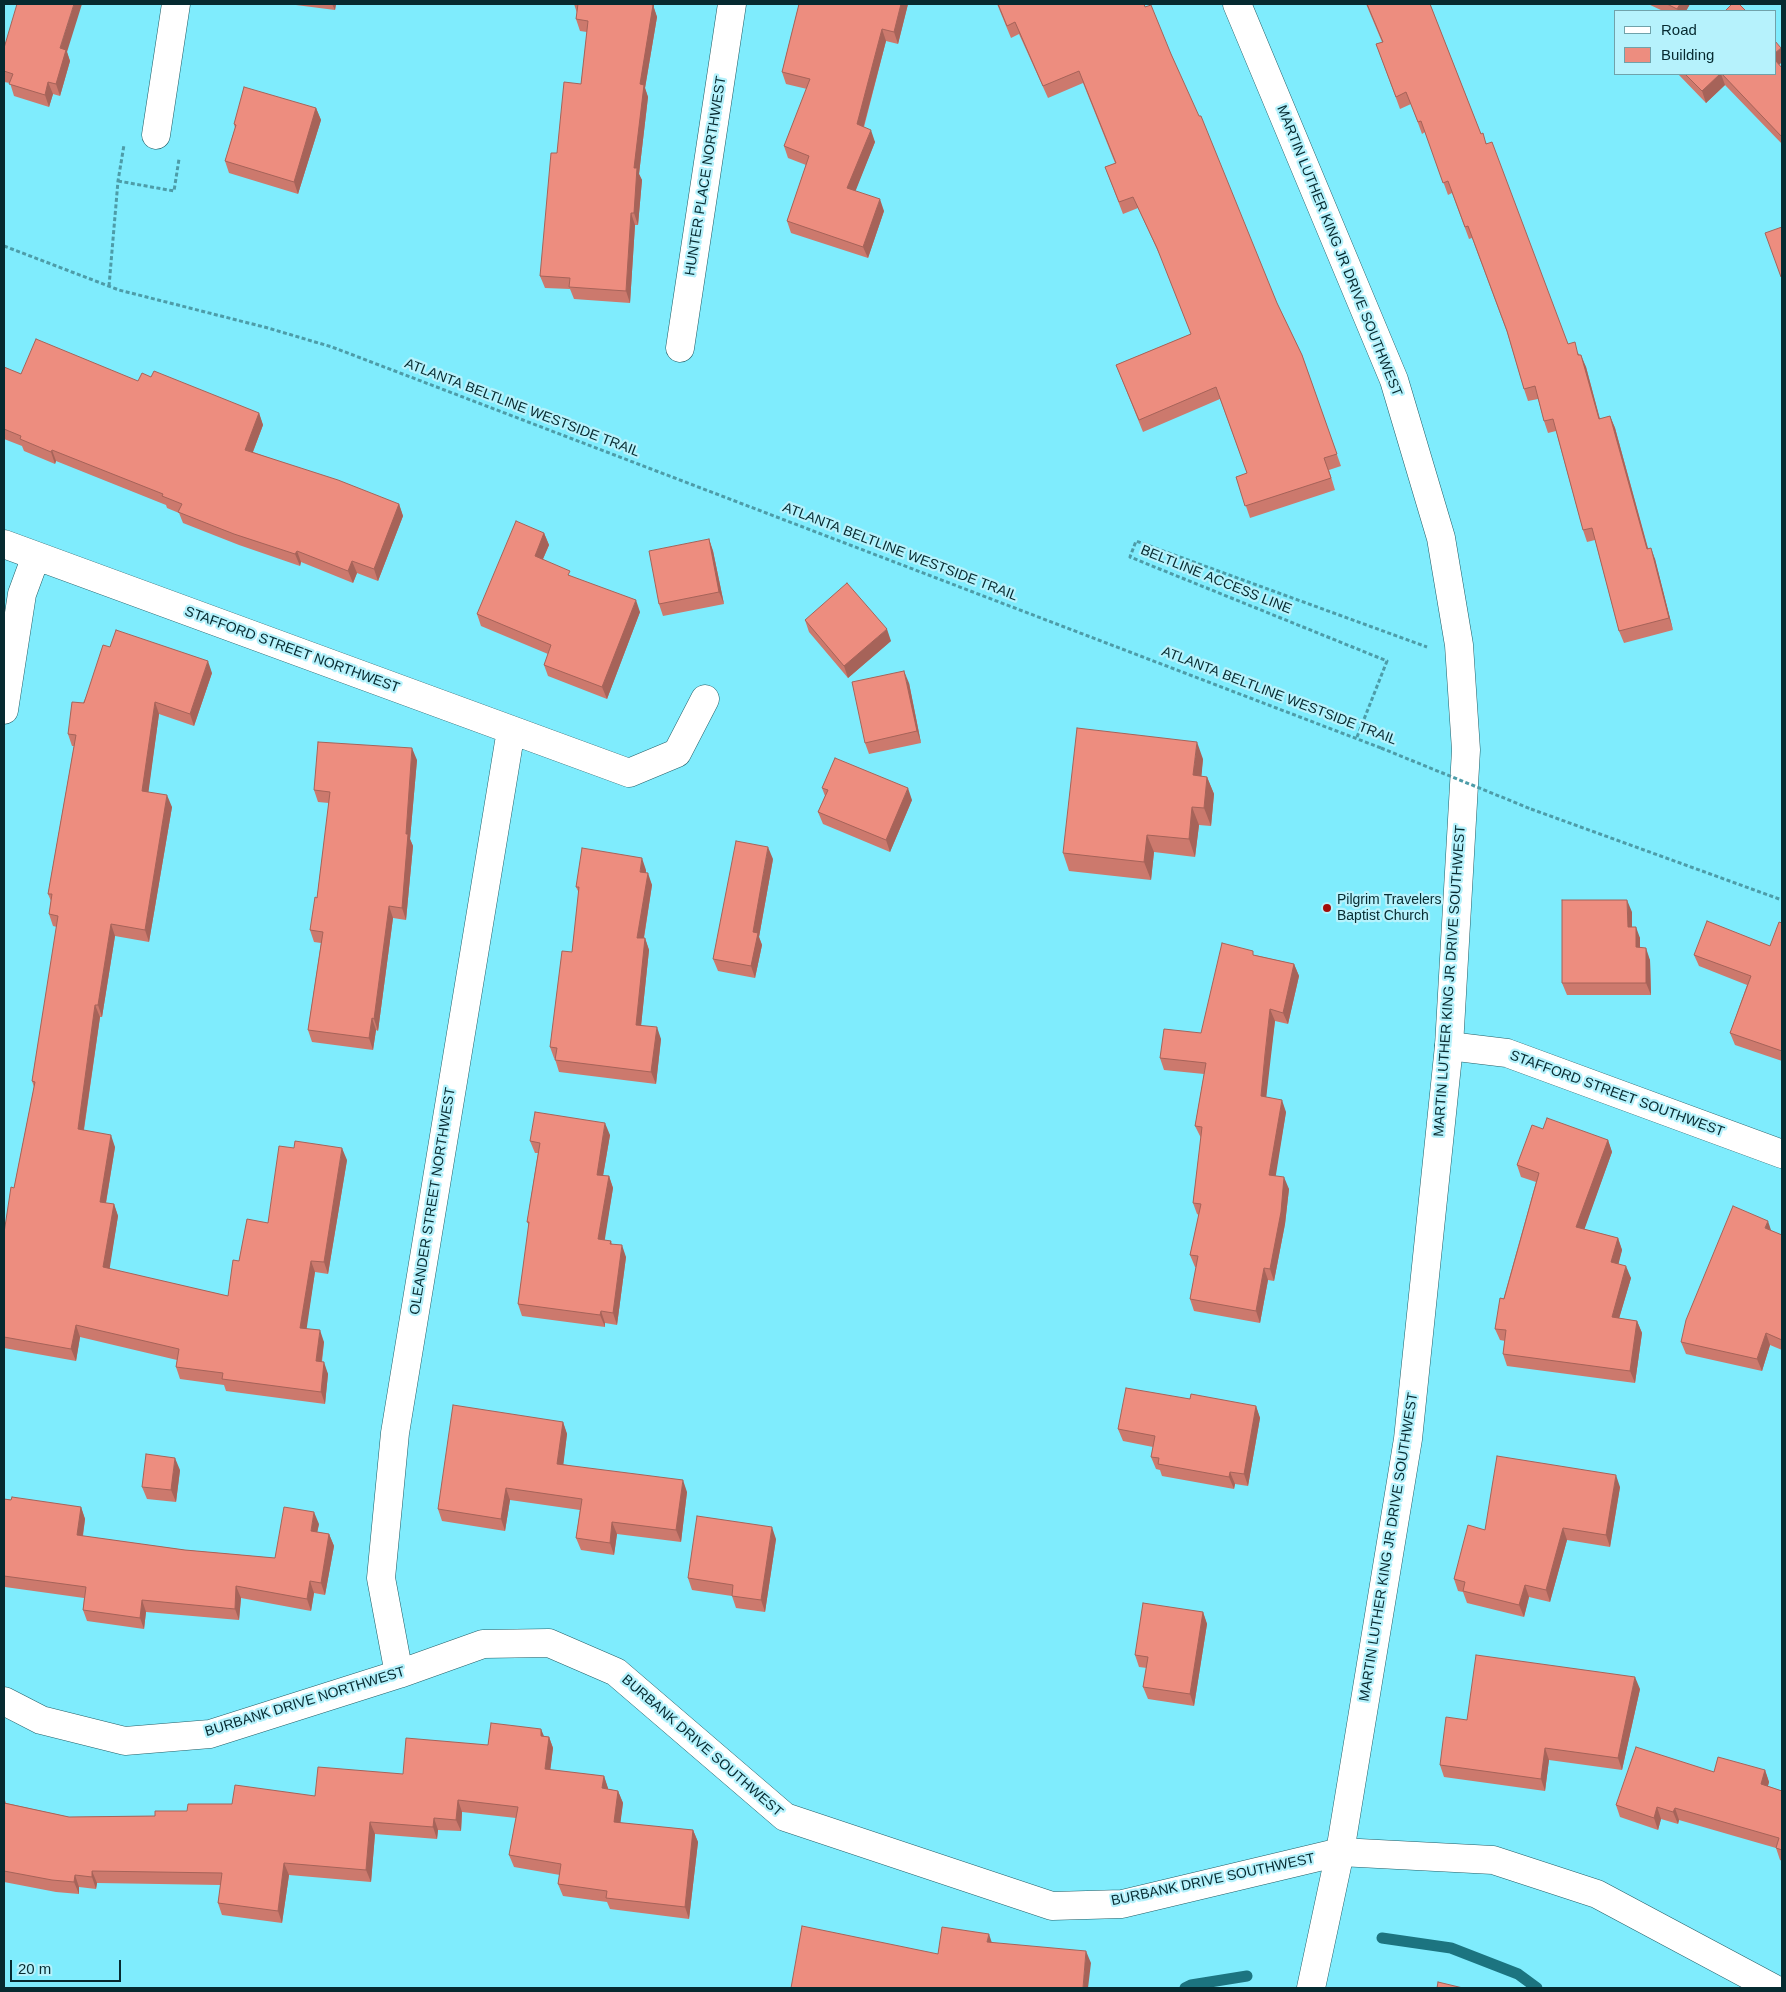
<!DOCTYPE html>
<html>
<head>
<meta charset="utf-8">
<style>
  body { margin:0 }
  #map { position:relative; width:1786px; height:1992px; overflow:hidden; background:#7fecfd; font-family:Arial,sans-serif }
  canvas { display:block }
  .frame { position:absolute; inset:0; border:5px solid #062a30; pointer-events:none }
  .legend { position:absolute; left:1614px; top:10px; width:162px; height:65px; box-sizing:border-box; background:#b6f2fc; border:1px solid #70a2aa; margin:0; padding:6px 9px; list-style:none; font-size:15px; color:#062a30 }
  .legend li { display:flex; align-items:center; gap:10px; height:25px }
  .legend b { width:25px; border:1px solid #70a2aa }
  .scale { position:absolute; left:10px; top:1960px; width:111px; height:22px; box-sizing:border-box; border:2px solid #062a30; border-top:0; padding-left:6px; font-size:15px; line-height:18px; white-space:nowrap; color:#062a30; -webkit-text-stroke:4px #b6f2fc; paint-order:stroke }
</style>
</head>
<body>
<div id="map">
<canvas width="1786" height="1992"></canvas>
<div class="frame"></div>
<ul class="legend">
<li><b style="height:6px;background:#fff"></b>Road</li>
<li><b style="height:14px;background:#ed8d7f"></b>Building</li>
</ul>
<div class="scale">20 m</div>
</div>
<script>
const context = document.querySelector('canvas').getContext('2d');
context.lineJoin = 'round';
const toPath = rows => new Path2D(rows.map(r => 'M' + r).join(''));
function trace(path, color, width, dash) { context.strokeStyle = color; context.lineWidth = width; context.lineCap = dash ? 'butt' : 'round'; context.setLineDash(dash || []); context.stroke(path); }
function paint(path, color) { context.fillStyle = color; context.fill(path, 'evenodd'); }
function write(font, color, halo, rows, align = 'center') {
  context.font = font + ' Arial,sans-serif'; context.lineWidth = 4.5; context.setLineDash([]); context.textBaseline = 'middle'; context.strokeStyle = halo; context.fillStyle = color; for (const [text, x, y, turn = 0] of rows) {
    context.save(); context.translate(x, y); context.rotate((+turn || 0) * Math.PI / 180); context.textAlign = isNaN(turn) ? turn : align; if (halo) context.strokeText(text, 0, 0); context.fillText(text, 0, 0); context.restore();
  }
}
trace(toPath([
  [1382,1938,1451,1948,1518,1974,1537,1988],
  [1185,1988,1191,1985,1247,1976]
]), '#1c7480', 11);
const street = toPath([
  [156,135,176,4],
  [680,348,732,4],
  [4,544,629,773,677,753,705,699],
  [4,710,22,594,36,556],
  [1449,1046,1507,1053,1782,1154],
  [399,1674,381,1578,395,1433,511,730],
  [4,1701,41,1720,125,1741,210,1734,399,1674,483,1644,549,1643,616,1672,785,1817,1052,1906,1122,1904,1340,1852,1493,1860,1597,1894,1773,1988]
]);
const secondary = toPath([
  [1237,4,1394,380,1441,538,1459,645,1466,750,1449,1046,1408,1439,1340,1852,1311,1988]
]);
trace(street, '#245e67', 29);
trace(secondary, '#245e67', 29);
trace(toPath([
  [118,181,174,191,179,159],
  [4,246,119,290,268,328,332,347,1381,748],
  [109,286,118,181,124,145],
  [1357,737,1387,661,1130,557,1136,541,1427,647],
  [1531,809,1782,900]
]), '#4d9ca8', 3, [4, 2.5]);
trace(street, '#fff', 28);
trace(secondary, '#fff', 28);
trace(toPath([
  [1381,748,1531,809]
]), '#4d9ca8', 3, [4, 2.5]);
paint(toPath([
  [288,4,336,4,335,10],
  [574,4,654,4,654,8,657,17,645,88,648,97,639,174,642,180,638,225,635,225,630,303,574,299,570,289,545,288,540,276,557,153,581,84,587,32,580,31,576,19,577,13],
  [799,4,908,4,898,44,886,41,864,127,875,142,855,191,884,211,868,258,791,233,787,221,806,165,788,158,784,146,807,89,786,84,782,72],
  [997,4,1144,4,1171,54,1277,303,1302,355,1341,466,1329,470,1335,490,1250,518,1236,477,1247,473,1220,399,1143,432,1116,365,1191,334,1162,260,1138,208,1123,214,1105,167,1115,163,1083,83,1048,98,1019,34,1011,38],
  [1366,4,1430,4,1481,134,1487,144,1568,344,1580,355,1586,367,1600,419,1610,416,1615,428,1648,548,1655,559,1673,630,1624,643,1619,631,1595,540,1587,542,1583,530,1556,431,1548,433,1544,421,1538,399,1528,401,1524,389,1507,332,1472,238,1469,239,1452,193,1448,195,1425,132,1422,134,1411,104,1400,109,1376,44,1382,42],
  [1648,4,1690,4,1686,11,1663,11],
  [4,48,67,52,70,61,60,96,53,94,49,107,14,96,10,83,4,82],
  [1779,65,1782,68,1782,144,1725,85,1706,103,1678,74,1775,74],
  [316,108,321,120,298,194,229,173,225,161,235,128,234,124],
  [4,367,21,374,138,381,151,377,259,413,263,425,253,452,399,504,403,516,378,581,357,573,353,583,301,562,300,566,239,545,183,523,179,513,167,508,166,505,56,461,55,464,24,451,22,446,4,439],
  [544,533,549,545,543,559,572,577,640,612,607,699,548,676,544,665,548,654,481,626,477,614],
  [709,539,713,551,724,604,663,616,659,604],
  [805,620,891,641,848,678,809,632],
  [110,647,212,673,194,726,159,714,148,792,172,807,149,942,115,936,102,1017,100,1017,84,1130,115,1147,106,1203,114,1204,118,1216,109,1269,228,1296,239,1261,268,1223,347,1160,328,1274,315,1272,306,1328,324,1342,322,1362,328,1374,325,1404,226,1391,224,1385,180,1379,176,1367,177,1360,80,1337,76,1361,4,1348,4,1233,14,1188,34,1087,32,1081,57,927,53,926,49,914,51,901,48,894,74,746,72,746,68,734],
  [909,683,921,743,869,754,865,743],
  [1203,759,1201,776,1207,777,1214,794,1211,826,1199,825,1195,857,1154,852,1151,880,1069,871,1063,853],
  [417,760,410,839,413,846,406,920,393,918,378,1031,376,1030,373,1050,312,1042,308,1030,321,943,314,942,310,930,317,898,329,803,318,802,314,790],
  [822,788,912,800,890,852,823,824,818,812,825,796],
  [773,859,759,937,762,945,755,978,718,971,713,959],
  [646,870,646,873,652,885,644,938,645,938,649,950,641,1025,661,1039,656,1084,559,1072,555,1059,554,1058,550,1047,572,952,579,893,576,887],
  [1632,912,1632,927,1640,938,1640,948,1650,960,1651,995,1567,995,1562,983],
  [1782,923,1782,1061,1735,1045,1730,1033,1747,985,1699,966,1694,955,1770,946],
  [1255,955,1294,964,1299,976,1288,1024,1275,1021,1269,1066,1266,1097,1286,1112,1275,1176,1289,1189,1285,1224,1274,1281,1268,1280,1260,1323,1194,1311,1190,1299,1196,1267,1195,1267,1190,1255,1199,1215,1197,1214,1193,1203,1201,1138,1195,1126,1204,1074,1164,1070,1160,1058,1201,1033],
  [1543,1129,1608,1140,1612,1152,1584,1229,1618,1238,1622,1250,1618,1264,1631,1278,1619,1318,1637,1321,1642,1333,1635,1383,1507,1366,1503,1354,1505,1341,1500,1340,1495,1329,1536,1182,1521,1177,1517,1165],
  [610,1135,603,1176,609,1176,613,1188,604,1240,611,1241,612,1244,626,1257,617,1325,605,1323,605,1327,522,1316,518,1304,529,1225,527,1222,538,1153,535,1153,530,1141],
  [1771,1231,1782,1235,1782,1350,1770,1345,1762,1371,1686,1354,1681,1342],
  [1190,1399,1256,1406,1260,1418,1248,1486,1235,1484,1234,1489,1162,1476,1160,1470,1156,1469,1151,1457,1153,1447,1123,1441,1118,1429],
  [563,1422,567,1434,563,1464,687,1492,681,1542,617,1534,614,1555,581,1550,576,1538,580,1510,510,1500,505,1531,442,1521,438,1509],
  [180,1470,176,1502,147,1499,142,1487],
  [1620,1487,1610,1547,1567,1540,1550,1602,1529,1597,1524,1617,1467,1603,1463,1592,1458,1591,1454,1579,1485,1530],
  [4,1499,81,1507,85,1519,83,1536,185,1550,275,1558,319,1524,317,1532,329,1534,334,1546,325,1595,314,1593,311,1611,241,1598,239,1620,146,1612,144,1629,87,1621,83,1610,84,1598,5,1587,4,1583],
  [776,1539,765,1612,736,1608,732,1596,692,1590,688,1578],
  [1203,1612,1207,1624,1194,1706,1148,1699,1143,1687,1147,1668,1139,1667,1135,1655],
  [1640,1689,1622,1770,1549,1760,1545,1791,1444,1777,1440,1765,1467,1720],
  [544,1736,549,1737,553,1748,550,1770,604,1776,608,1789,618,1791,623,1803,620,1823,693,1830,698,1842,689,1919,610,1909,607,1902,563,1896,558,1884,560,1875,514,1867,509,1855,516,1818,462,1812,461,1831,438,1830,437,1839,375,1834,371,1882,289,1875,282,1923,222,1915,218,1903,221,1885,97,1883,96,1889,79,1887,79,1894,56,1892,4,1882,4,1797,6,1803,69,1817,155,1816,232,1804,315,1796,403,1774,488,1745],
  [1765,1770,1769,1782,1768,1786,1782,1791,1782,1861,1780,1860,1776,1848,1679,1820,1678,1824,1661,1819,1658,1830,1620,1817,1616,1805,1714,1772]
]), '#cc796d');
paint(toPath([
  [74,4,82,4,67,52,70,61,60,96,56,84,60,48],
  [332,4,336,4,335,10],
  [649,4,654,4,654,8,657,17,645,88,648,97,639,174,642,180,638,225,634,213,634,168,640,84],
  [901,4,908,4,898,44,894,32],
  [1680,4,1690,4,1686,11,1678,11,1677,9],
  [882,29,886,41,861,136,857,124],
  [1781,48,1782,52,1782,62,1776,68,1775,65,1775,53],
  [1720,74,1721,74,1725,85,1706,103,1702,91],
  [48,82,53,94,49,107,45,95],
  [316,108,321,120,298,194,294,182],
  [871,130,875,142,852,200,847,188],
  [880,199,884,211,868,258,863,247],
  [631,213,635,225,630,303,626,291],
  [1581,355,1586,367,1603,431,1599,419],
  [259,413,263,425,249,462,245,450],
  [1610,416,1615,428,1651,560,1647,549],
  [52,450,56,461,55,464,51,452],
  [399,504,403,516,378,581,374,569],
  [544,533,549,545,539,568,535,556],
  [709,539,713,551,724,604,719,592],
  [1651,548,1655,559,1673,630,1669,618],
  [297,551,301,562,300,566,295,554],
  [352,561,357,573,353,583,348,571],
  [636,600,640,612,607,699,602,687],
  [887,629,891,641,848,678,844,666],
  [208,661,212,673,194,726,190,714],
  [904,671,909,683,921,743,917,731],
  [155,702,159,714,147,803,142,791],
  [1197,742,1203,759,1200,793,1193,775],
  [412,748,417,760,410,839,413,846,406,920,402,908,406,834],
  [1207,777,1214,794,1211,826,1204,808],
  [908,788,912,800,890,852,886,840],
  [167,795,172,807,149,942,145,930],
  [1192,807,1199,825,1195,857,1189,839],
  [1147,835,1154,852,1151,880,1144,862],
  [768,847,773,859,759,937,762,945,755,978,751,966,753,932],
  [642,858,646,870,645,883,640,872],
  [648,873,652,885,642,949,637,938],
  [1627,900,1632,912,1632,939,1628,927],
  [389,906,393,918,378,1031,374,1019],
  [111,924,115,936,102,1017,98,1005],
  [1636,927,1640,938,1640,959,1636,947],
  [645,938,649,950,640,1036,636,1025],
  [1646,948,1650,960,1651,995,1646,983],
  [1294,964,1299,976,1288,1024,1283,1013],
  [95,1005,100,1017,82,1141,78,1129],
  [1270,1009,1275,1021,1265,1108,1261,1096],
  [372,1018,376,1030,373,1050,369,1038],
  [657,1027,661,1039,656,1084,651,1072],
  [1282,1100,1286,1112,1274,1187,1269,1175],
  [605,1123,610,1135,601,1187,597,1175],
  [111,1135,115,1147,104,1214,100,1202],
  [1608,1140,1612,1152,1581,1239,1576,1227],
  [342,1148,347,1160,328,1274,324,1262],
  [609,1176,613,1188,603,1251,598,1239],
  [1284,1177,1289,1189,1285,1224,1274,1281,1270,1269],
  [114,1204,118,1216,108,1279,103,1267],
  [1768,1221,1772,1233,1765,1228],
  [1618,1238,1622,1250,1616,1274,1611,1262],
  [622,1245,626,1257,617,1325,613,1313],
  [311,1261,315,1272,305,1340,300,1328],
  [1626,1266,1631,1278,1616,1329,1612,1317],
  [1264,1268,1268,1280,1260,1323,1256,1311],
  [601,1311,605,1323,605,1327,600,1315],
  [1637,1321,1642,1333,1635,1383,1630,1371],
  [76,1325,80,1337,76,1361,71,1349],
  [320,1330,324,1342,320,1373,316,1361],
  [1766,1333,1770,1345,1762,1371,1757,1359],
  [324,1362,328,1374,325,1404,321,1392],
  [1256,1406,1260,1418,1248,1486,1244,1474],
  [563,1422,567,1434,562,1476,557,1464],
  [175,1458,180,1470,176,1502,171,1490],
  [1230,1472,1235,1484,1234,1489,1229,1477],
  [1616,1475,1620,1487,1610,1547,1606,1535],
  [683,1480,687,1492,681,1542,676,1530],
  [506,1488,510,1500,505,1531,501,1519],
  [81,1507,85,1519,81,1547,77,1535],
  [314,1512,319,1524,315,1543,311,1531],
  [612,1522,617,1534,614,1555,610,1543],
  [772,1527,776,1539,765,1612,761,1600],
  [1563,1528,1567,1540,1550,1602,1546,1590],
  [329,1534,334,1546,325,1595,321,1583],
  [310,1581,314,1593,311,1611,307,1599],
  [1525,1585,1529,1597,1524,1617,1519,1605],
  [236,1586,241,1598,239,1620,235,1609],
  [142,1600,146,1612,144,1629,140,1618],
  [1203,1612,1207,1624,1194,1706,1190,1694],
  [1635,1677,1640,1689,1622,1770,1618,1758],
  [541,1729,546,1741,541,1736],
  [549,1737,553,1748,549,1781,545,1769],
  [1545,1748,1549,1760,1545,1791,1541,1779],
  [1765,1770,1769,1782,1765,1796,1761,1784],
  [604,1776,608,1788,607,1800,602,1788],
  [618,1791,623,1803,619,1834,614,1822],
  [458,1800,462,1812,461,1831,456,1820],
  [1657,1807,1661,1819,1658,1830,1654,1818],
  [1675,1808,1679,1820,1678,1824,1673,1812],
  [434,1818,438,1830,437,1839,433,1827],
  [370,1822,375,1834,371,1882,366,1870],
  [693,1830,698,1842,689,1919,685,1907],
  [284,1863,289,1875,282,1923,278,1911],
  [92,1871,97,1883,96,1889,92,1877],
  [75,1875,79,1887,79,1894,74,1882],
  [989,1934,993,1946,987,1942],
  [1086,1951,1091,1963,1088,1988,1083,1988]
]), '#a66359');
const building = toPath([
  [17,4,74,4,60,48,66,50,56,84,48,82,45,95,9,84,13,74,4,71,4,48,17,4],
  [578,4,649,4,653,5,640,84,644,85,634,168,637,168,634,213,631,213,626,291,569,287,570,278,540,276,551,153,557,153,564,82,581,84,588,21,576,19,578,4],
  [799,4,901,4,894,32,882,29,857,124,871,130,847,188,880,199,863,247,787,221,809,156,784,146,810,79,782,72,799,4],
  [998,4,1144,4,1145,7,1151,5,1171,54,1199,116,1201,116,1277,303,1302,355,1337,454,1324,458,1331,478,1245,506,1236,477,1247,473,1216,387,1139,420,1116,365,1191,334,1157,248,1133,197,1119,202,1105,167,1116,163,1079,71,1043,86,1015,22,1007,26,998,4],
  [1367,4,1430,4,1481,134,1483,133,1486,144,1492,142,1568,344,1575,342,1578,355,1581,355,1599,419,1610,416,1647,549,1651,548,1669,618,1619,631,1592,528,1583,530,1553,419,1544,421,1535,386,1524,389,1507,331,1468,226,1465,227,1448,181,1443,183,1421,121,1418,122,1406,92,1396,97,1376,44,1383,42,1367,4],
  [1667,4,1680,4,1677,9,1667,4],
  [1732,4,1739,4,1746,11,1725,11,1732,4],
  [1775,41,1781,48,1775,53,1775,41],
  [1775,60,1782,68,1782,137,1722,74,1775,74,1775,60],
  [1685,74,1720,74,1702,91,1685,74],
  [244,87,316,108,294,182,225,161,236,125,234,124,244,87],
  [1782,227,1782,277,1781,277,1765,233,1782,227],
  [36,339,138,381,142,373,151,377,154,371,259,413,245,450,338,480,399,504,374,569,352,561,348,571,297,551,295,554,234,534,178,512,182,504,162,496,163,494,52,450,51,452,20,439,21,436,4,429,4,367,21,374,36,339],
  [516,521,544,533,535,556,570,571,568,575,636,600,602,687,544,665,551,645,477,614,516,521],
  [709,539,719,592,659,604,649,551,709,539],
  [847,583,887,629,844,666,805,620,847,583],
  [116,630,208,661,190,714,155,702,142,791,167,795,145,930,111,924,98,1005,95,1005,78,1129,111,1135,100,1202,114,1204,103,1267,228,1296,233,1260,239,1261,247,1219,268,1223,279,1146,294,1148,295,1141,342,1148,324,1262,311,1261,300,1328,320,1330,316,1361,324,1362,321,1392,222,1379,223,1373,176,1367,179,1349,76,1325,71,1349,4,1337,4,1233,11,1187,14,1188,35,1082,32,1081,58,916,49,914,52,894,48,894,76,735,68,734,72,702,84,703,103,645,110,647,116,630],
  [904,671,917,731,865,743,852,682,904,671],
  [1077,728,1197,742,1193,775,1207,777,1204,808,1192,807,1189,839,1147,835,1144,862,1063,853,1077,728],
  [318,742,412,748,406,834,408,834,402,908,389,906,374,1019,372,1018,369,1038,308,1030,323,932,310,930,315,897,317,898,330,792,314,790,318,742],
  [835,758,908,788,886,840,818,812,828,790,822,788,835,758],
  [736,841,768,847,753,932,758,933,751,966,713,959,736,841],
  [582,848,642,858,640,872,648,873,637,938,645,938,636,1025,657,1027,651,1072,555,1060,557,1048,550,1047,562,951,572,952,579,887,576,887,582,848],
  [1562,900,1627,900,1628,927,1636,927,1636,947,1646,948,1646,983,1562,983,1562,900],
  [1707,921,1770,946,1779,922,1782,923,1782,1051,1730,1033,1751,976,1694,955,1707,921],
  [1222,943,1253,951,1253,955,1294,964,1283,1013,1270,1009,1265,1054,1261,1096,1282,1100,1269,1175,1284,1177,1281,1212,1270,1269,1264,1268,1256,1311,1190,1299,1198,1256,1190,1255,1201,1204,1193,1203,1202,1127,1195,1126,1206,1063,1160,1058,1164,1029,1201,1033,1222,943],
  [535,1112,605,1123,597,1175,609,1176,598,1239,611,1241,610,1244,622,1245,613,1313,601,1311,600,1315,518,1304,529,1222,527,1222,540,1143,530,1141,535,1112],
  [1547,1118,1608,1140,1576,1227,1618,1238,1611,1262,1626,1266,1612,1317,1637,1321,1630,1371,1503,1354,1506,1330,1495,1329,1500,1298,1504,1299,1539,1173,1517,1165,1532,1125,1543,1129,1547,1118],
  [1733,1206,1768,1221,1765,1228,1782,1235,1782,1340,1766,1333,1757,1359,1681,1342,1686,1320,1733,1206],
  [1126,1388,1190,1399,1191,1394,1256,1406,1244,1474,1230,1472,1229,1477,1158,1464,1159,1458,1151,1457,1155,1436,1118,1429,1126,1388],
  [453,1405,563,1422,557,1464,683,1480,676,1530,612,1522,610,1543,576,1538,582,1499,506,1488,501,1519,438,1509,453,1405],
  [146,1454,175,1458,171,1490,142,1487,146,1454],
  [1497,1456,1616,1475,1606,1535,1563,1528,1546,1590,1525,1585,1519,1605,1463,1591,1465,1582,1454,1579,1468,1525,1485,1530,1497,1456],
  [12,1497,81,1507,77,1535,185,1550,275,1558,284,1507,314,1512,311,1531,329,1534,321,1583,310,1581,307,1599,236,1586,235,1609,142,1600,140,1618,83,1610,86,1587,4,1576,4,1499,11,1500,12,1497],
  [697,1516,772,1527,761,1600,732,1596,733,1585,688,1578,697,1516],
  [1143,1603,1203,1612,1190,1694,1143,1687,1148,1657,1135,1655,1143,1603],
  [1476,1655,1635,1677,1618,1758,1545,1748,1541,1779,1440,1765,1446,1717,1467,1720,1476,1655],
  [491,1723,541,1729,541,1736,549,1737,545,1769,604,1776,602,1788,618,1791,614,1822,693,1830,685,1907,606,1898,607,1891,558,1884,561,1864,509,1855,518,1807,458,1800,456,1820,434,1818,433,1827,370,1822,366,1870,284,1863,278,1911,218,1903,222,1873,92,1871,92,1877,75,1875,74,1882,52,1880,4,1871,4,1803,69,1817,155,1816,155,1811,187,1811,188,1804,232,1804,235,1785,315,1796,318,1767,403,1774,406,1738,488,1745,491,1723],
  [1636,1747,1714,1772,1718,1757,1765,1770,1761,1784,1782,1791,1782,1850,1776,1848,1779,1838,1675,1808,1673,1812,1657,1807,1654,1818,1616,1805,1636,1747],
  [802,1926,938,1954,942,1927,989,1934,987,1942,1086,1951,1083,1988,791,1988,802,1926],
  [1438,1982,1463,1988,1437,1988,1438,1982]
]);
paint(building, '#ed8d7f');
trace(building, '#a66359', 1);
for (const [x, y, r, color] of [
  [1327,908,5,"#a30c08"]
]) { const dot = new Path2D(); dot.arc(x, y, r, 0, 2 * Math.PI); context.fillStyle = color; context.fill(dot); trace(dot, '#b6f2fc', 2); }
write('14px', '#062a30', '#b6f2fc', [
  ["HUNTER PLACE NORTHWEST",706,176,-81],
  ["MARTIN LUTHER KING JR DRIVE SOUTHWEST",1339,251,68],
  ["ATLANTA BELTLINE WESTSIDE TRAIL",522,408,21],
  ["ATLANTA BELTLINE WESTSIDE TRAIL",900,552,21],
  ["BELTLINE ACCESS LINE",1216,580,22],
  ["STAFFORD STREET NORTHWEST",292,650,20],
  ["ATLANTA BELTLINE WESTSIDE TRAIL",1279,696,21],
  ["MARTIN LUTHER KING JR DRIVE SOUTHWEST",1450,981,-86],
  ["STAFFORD STREET SOUTHWEST",1617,1094,20],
  ["OLEANDER STREET NORTHWEST",433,1201,-81],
  ["MARTIN LUTHER KING JR DRIVE SOUTHWEST",1389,1547,-81],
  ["BURBANK DRIVE NORTHWEST",305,1702,-17],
  ["BURBANK DRIVE SOUTHWEST",702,1746,41],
  ["BURBANK DRIVE SOUTHWEST",1213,1880,-12]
]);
write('14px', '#062a30', '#b6f2fc', [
  ["Pilgrim Travelers",1337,900],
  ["Baptist Church",1337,916]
], 'left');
</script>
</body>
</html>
